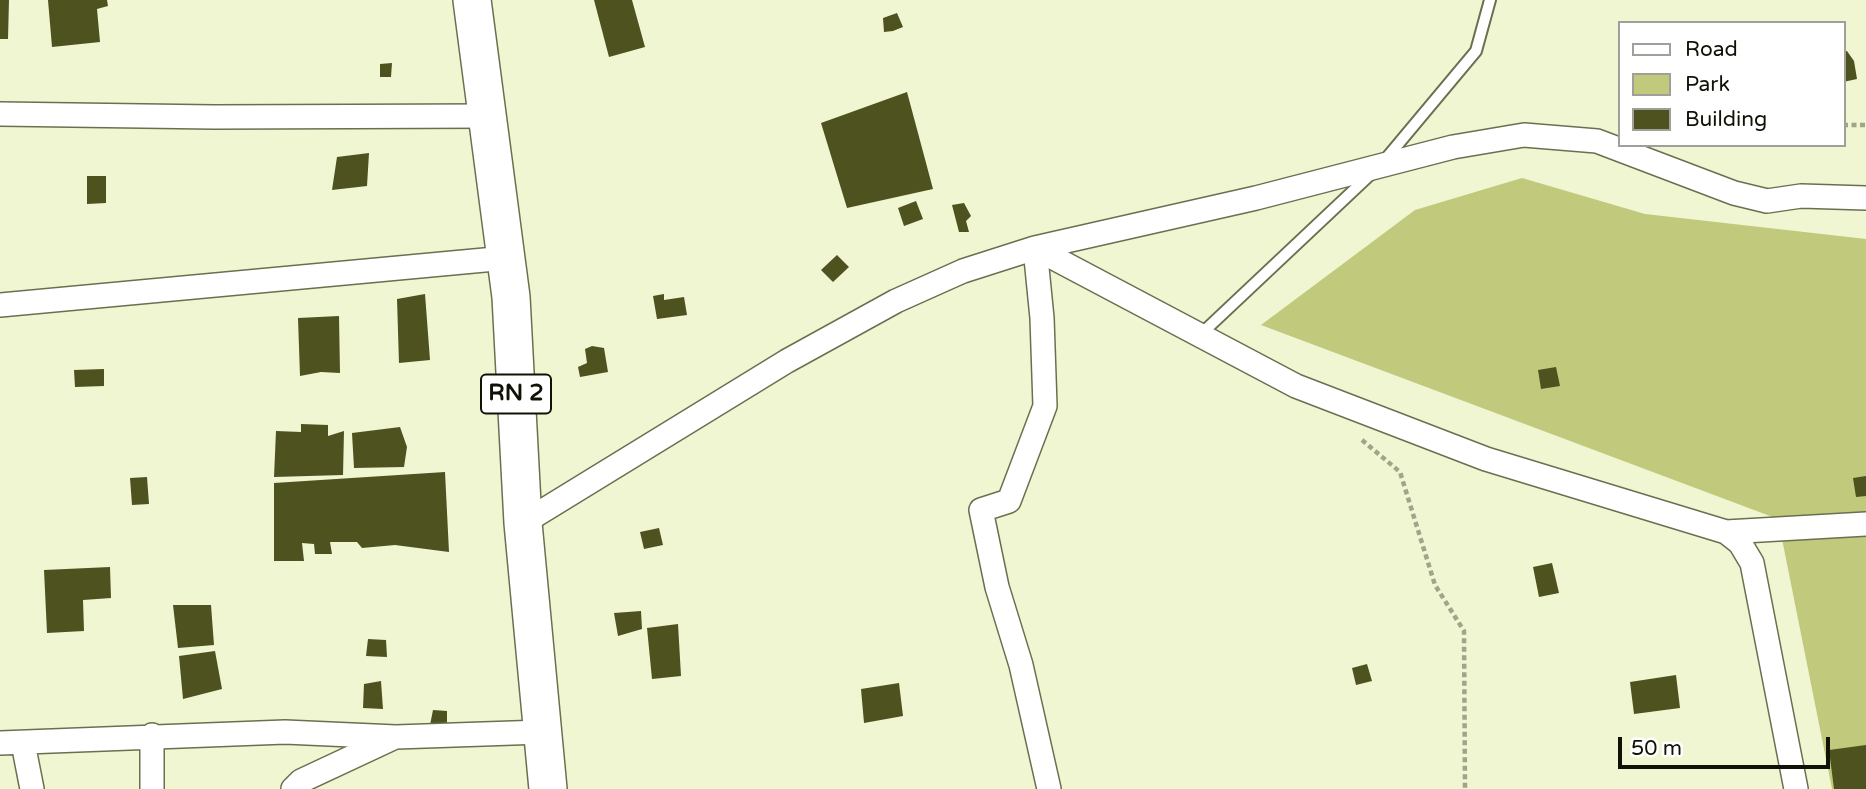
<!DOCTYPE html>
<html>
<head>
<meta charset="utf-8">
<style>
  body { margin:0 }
  #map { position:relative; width:1866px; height:789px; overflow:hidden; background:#f0f5d2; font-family:"Varela Round",sans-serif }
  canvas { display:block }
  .legend { position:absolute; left:1618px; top:21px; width:228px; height:126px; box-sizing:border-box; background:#fff; border:2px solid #a0a09b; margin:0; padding:9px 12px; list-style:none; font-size:21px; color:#111206 }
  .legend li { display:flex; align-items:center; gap:14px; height:35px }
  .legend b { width:35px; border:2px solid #a0a09b }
  .scale { position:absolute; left:1618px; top:737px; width:212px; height:32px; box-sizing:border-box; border:4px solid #111206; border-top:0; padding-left:9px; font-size:21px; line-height:24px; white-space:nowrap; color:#111206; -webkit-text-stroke:5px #fff; paint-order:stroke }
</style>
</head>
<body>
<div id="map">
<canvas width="1866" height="789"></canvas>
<ul class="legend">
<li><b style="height:9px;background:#fff"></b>Road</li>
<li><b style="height:19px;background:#c1c97d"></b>Park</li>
<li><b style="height:19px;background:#4e521f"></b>Building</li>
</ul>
<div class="scale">50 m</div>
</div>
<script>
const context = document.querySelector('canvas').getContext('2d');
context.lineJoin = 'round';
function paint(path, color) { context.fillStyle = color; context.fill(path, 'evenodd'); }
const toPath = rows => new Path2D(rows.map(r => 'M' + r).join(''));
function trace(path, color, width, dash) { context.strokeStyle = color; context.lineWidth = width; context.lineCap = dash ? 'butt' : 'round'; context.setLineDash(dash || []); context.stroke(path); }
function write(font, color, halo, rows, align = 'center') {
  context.font = font + ' "Varela Round",sans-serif'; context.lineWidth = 7; context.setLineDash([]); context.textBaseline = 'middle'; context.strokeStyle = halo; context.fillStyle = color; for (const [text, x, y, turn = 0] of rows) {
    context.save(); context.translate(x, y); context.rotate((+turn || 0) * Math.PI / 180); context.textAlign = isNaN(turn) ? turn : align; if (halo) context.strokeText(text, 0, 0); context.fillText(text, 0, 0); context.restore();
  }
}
paint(toPath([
  [1522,178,1645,214,1866,239,1866,789,1832,789,1778,519,1261,325,1415,210]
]), '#c1c97d');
paint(toPath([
  [0,0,9,0,8,39,0,39],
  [48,0,107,0,108,6,97,9,100,42,52,47],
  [594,0,632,0,645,47,609,57],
  [897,13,903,27,893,31,884,32,883,18],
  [1847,51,1854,61,1857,79,1843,82,1843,52],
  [392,63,391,77,380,77,380,64],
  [907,92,933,189,847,208,821,123],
  [369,153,367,186,332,190,337,157],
  [87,176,106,176,106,203,87,204],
  [916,201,923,219,904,226,898,208],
  [964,203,971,216,966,221,969,232,959,232,952,205],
  [837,255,849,267,833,282,821,270],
  [425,294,430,360,399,363,397,299],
  [664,294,664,300,684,297,687,315,657,319,653,296],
  [339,316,340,373,321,372,300,376,298,318],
  [592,346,604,348,608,372,580,377,578,367,587,363,585,349],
  [1556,367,1560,386,1541,389,1538,370],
  [104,369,104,386,75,387,74,370],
  [301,424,328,425,328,436,344,431,343,475,274,477,276,431,301,432],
  [400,427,407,447,404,467,354,468,352,433],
  [445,472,449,552,395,545,362,548,357,542,330,542,332,554,315,554,314,544,302,543,304,561,274,561,274,483],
  [1866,476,1866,496,1856,497,1853,478],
  [147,477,149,504,132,505,130,478],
  [659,528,663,545,644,549,640,532],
  [1552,563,1559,593,1539,597,1533,567],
  [110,567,111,598,83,600,84,631,47,633,44,570],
  [173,605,211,605,214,645,178,648],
  [641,611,642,629,618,636,614,613],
  [678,624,681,676,652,679,647,628],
  [368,639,386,640,387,657,366,656],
  [215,651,222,689,183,699,179,656],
  [1367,664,1372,681,1356,685,1352,668],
  [1676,675,1680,708,1634,714,1630,682],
  [381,681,383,709,363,708,364,684],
  [899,683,903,716,864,723,861,689],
  [433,710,447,711,447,727,430,725],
  [1866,745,1866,789,1834,789,1829,750]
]), '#4e521f');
const service = toPath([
  [1384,161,1476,51,1490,0],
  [1200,335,1372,173]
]);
const minor = toPath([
  [0,114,214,117,488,116],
  [1035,248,1296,386,1486,459,1726,532,1740,543,1752,563,1796,789],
  [1035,248,1042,318,1045,406,1009,501,981,510,997,587,1021,665,1049,789],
  [0,305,506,258],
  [523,523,787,361,896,301,963,271,1035,248,1256,198,1453,147,1524,135,1597,141,1734,193,1767,201,1801,196,1866,198],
  [1726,532,1866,524],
  [152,735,152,789],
  [0,743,285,732,396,737,542,732],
  [23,743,32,789],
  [293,789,301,781,393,738]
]);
const trunk = toPath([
  [472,0,511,297,523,523,548,789]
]);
trace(service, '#6b6f50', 14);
trace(minor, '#6b6f50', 26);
trace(trunk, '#6b6f50', 40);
trace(toPath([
  [1843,125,1866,125],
  [1362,440,1400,472,1435,585,1464,631,1465,789]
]), '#a0a489', 4.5, [5, 3.5]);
trace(service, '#fff', 10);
trace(minor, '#fff', 23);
trace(trunk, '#fff', 37);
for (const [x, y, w] of [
  [516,394,70]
]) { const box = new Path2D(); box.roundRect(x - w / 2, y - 19.5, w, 39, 5); context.fillStyle = '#fff'; context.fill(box); trace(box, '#111206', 2); }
write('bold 23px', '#111206', null, [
  ["RN 2",516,394]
]);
</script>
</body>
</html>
